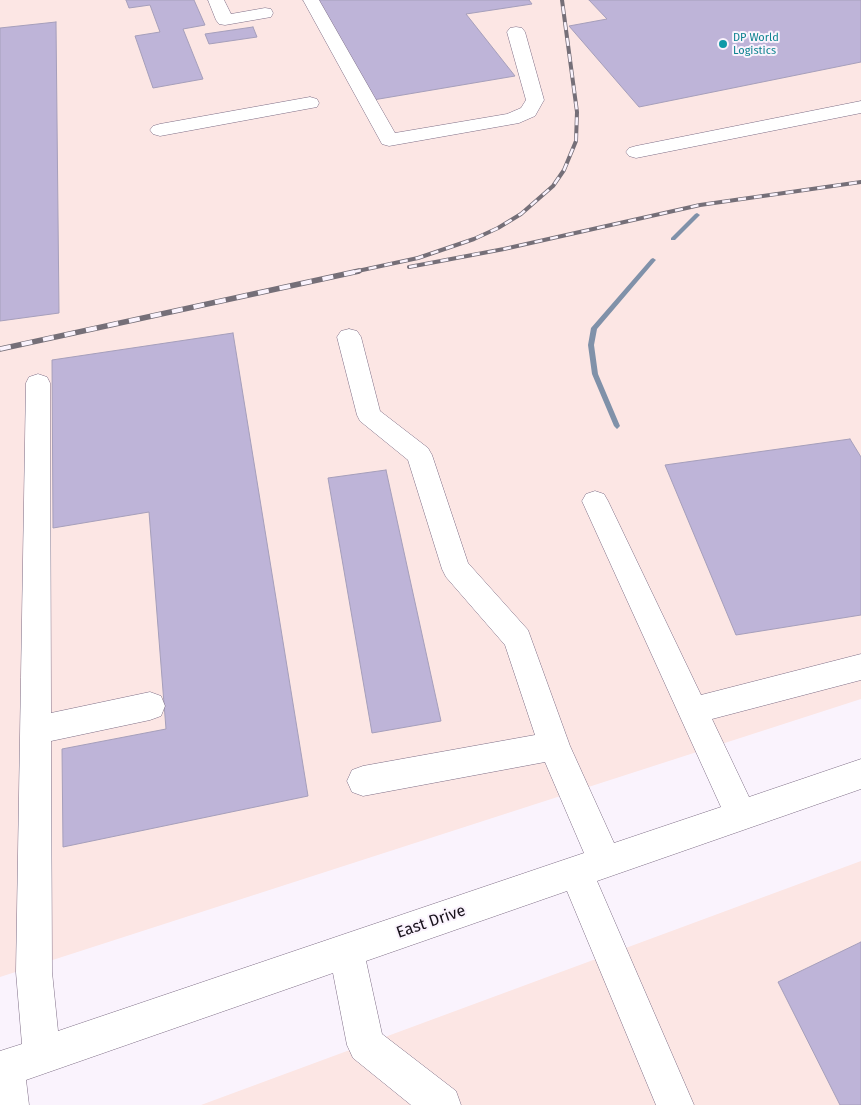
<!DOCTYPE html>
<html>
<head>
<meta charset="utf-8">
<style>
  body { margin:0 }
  canvas { display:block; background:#faf3fd }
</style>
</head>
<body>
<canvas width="861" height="1105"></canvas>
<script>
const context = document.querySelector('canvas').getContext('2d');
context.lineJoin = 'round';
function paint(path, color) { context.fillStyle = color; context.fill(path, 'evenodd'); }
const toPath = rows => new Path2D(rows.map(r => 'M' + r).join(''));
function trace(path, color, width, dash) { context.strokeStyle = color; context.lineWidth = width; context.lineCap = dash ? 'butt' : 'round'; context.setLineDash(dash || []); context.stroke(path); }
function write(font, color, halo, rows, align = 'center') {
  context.font = font + ' "Fira Sans",sans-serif'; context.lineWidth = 4; context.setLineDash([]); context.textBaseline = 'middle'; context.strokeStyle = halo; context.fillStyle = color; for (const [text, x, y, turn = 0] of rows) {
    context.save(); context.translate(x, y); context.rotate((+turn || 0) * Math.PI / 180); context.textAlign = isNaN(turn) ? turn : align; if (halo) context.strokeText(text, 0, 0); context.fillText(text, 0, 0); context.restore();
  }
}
paint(toPath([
  [0,0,861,0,861,699,0,977],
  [861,861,861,1105,201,1105]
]), '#fce6e4');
paint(toPath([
  [697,213,700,215,675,240,671,240,671,238,695,214,697,213],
  [653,258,656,260,655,261,597,329,594,345,598,374,620,426,617,429,614,426,592,374,588,345,591,328,651,259,653,258]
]), '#8091a9');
const building = toPath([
  [126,0,194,0,205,25,183,29,203,79,153,88,135,36,160,32,150,5,129,8,126,0],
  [318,0,529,0,532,4,466,14,515,76,373,100,318,0],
  [589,0,861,0,861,62,639,107,569,26,607,19,589,0],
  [56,22,59,313,0,321,0,28,56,22],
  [253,27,257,37,209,44,205,34,253,27],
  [233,333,308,796,63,847,62,749,166,729,149,512,53,528,52,360,233,333],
  [850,439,861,457,861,615,736,635,665,465,850,439],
  [386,470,441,721,372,733,328,478,386,470],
  [861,942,861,1105,840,1105,778,982,861,942]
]);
paint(building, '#beb4d8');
trace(building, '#a69fbb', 1);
const minor = toPath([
  [208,0,224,0,231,14,265,8,271,9,273,13,271,17,225,25,219,24,216,20,208,0],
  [303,0,319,0,395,133,507,114,521,108,526,100,507,32,510,28,516,27,522,28,525,32,544,100,535,116,519,123,389,146,382,144,303,0],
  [310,97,317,99,319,103,317,107,160,136,153,134,150,130,153,126,160,124,310,97],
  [861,101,861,113,636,158,629,156,626,152,629,148,636,146,861,101],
  [349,329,357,331,361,337,380,411,428,448,432,455,468,563,528,630,570,746,614,843,721,807,582,501,586,494,595,491,604,494,608,501,701,695,861,654,861,680,712,719,749,797,861,759,861,789,597,881,694,1105,656,1105,567,891,366,961,382,1034,456,1091,461,1105,411,1105,353,1058,347,1045,333,973,26,1080,29,1105,0,1105,0,1051,22,1044,16,972,26,383,29,377,38,374,47,377,50,383,51,713,150,692,161,696,165,706,161,716,150,720,51,741,52,972,58,1031,584,853,545,762,363,796,352,792,347,781,352,770,363,766,535,735,505,645,446,577,442,569,408,460,360,421,357,415,337,337,341,331,349,329]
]);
trace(minor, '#7f6f87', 1);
paint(minor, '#fff');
const railFar1 = toPath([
  [409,267,504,249,700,205,861,182],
  [353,272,418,258,474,239,498,228,521,214,553,186,564,170,576,141,577,112,562,0]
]);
const rail = toPath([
  [0,349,359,271]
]);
trace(railFar1, '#756f78', 4);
trace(rail, '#756f78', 5.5);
trace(railFar1, '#faf3fd', 2.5, [8]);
trace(rail, '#faf3fd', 4, [11]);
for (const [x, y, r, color] of [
  [723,44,5,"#0f9aa8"]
]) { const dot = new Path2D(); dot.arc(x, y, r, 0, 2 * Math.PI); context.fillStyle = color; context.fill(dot); trace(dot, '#faf3fd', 2); }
write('11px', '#0d838f', '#faf3fd', [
  ["DP World",733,38],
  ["Logistics",733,51]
], 'left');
write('16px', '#18121b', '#faf3fd', [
  ["East Drive",431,922,-19]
]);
</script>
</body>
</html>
